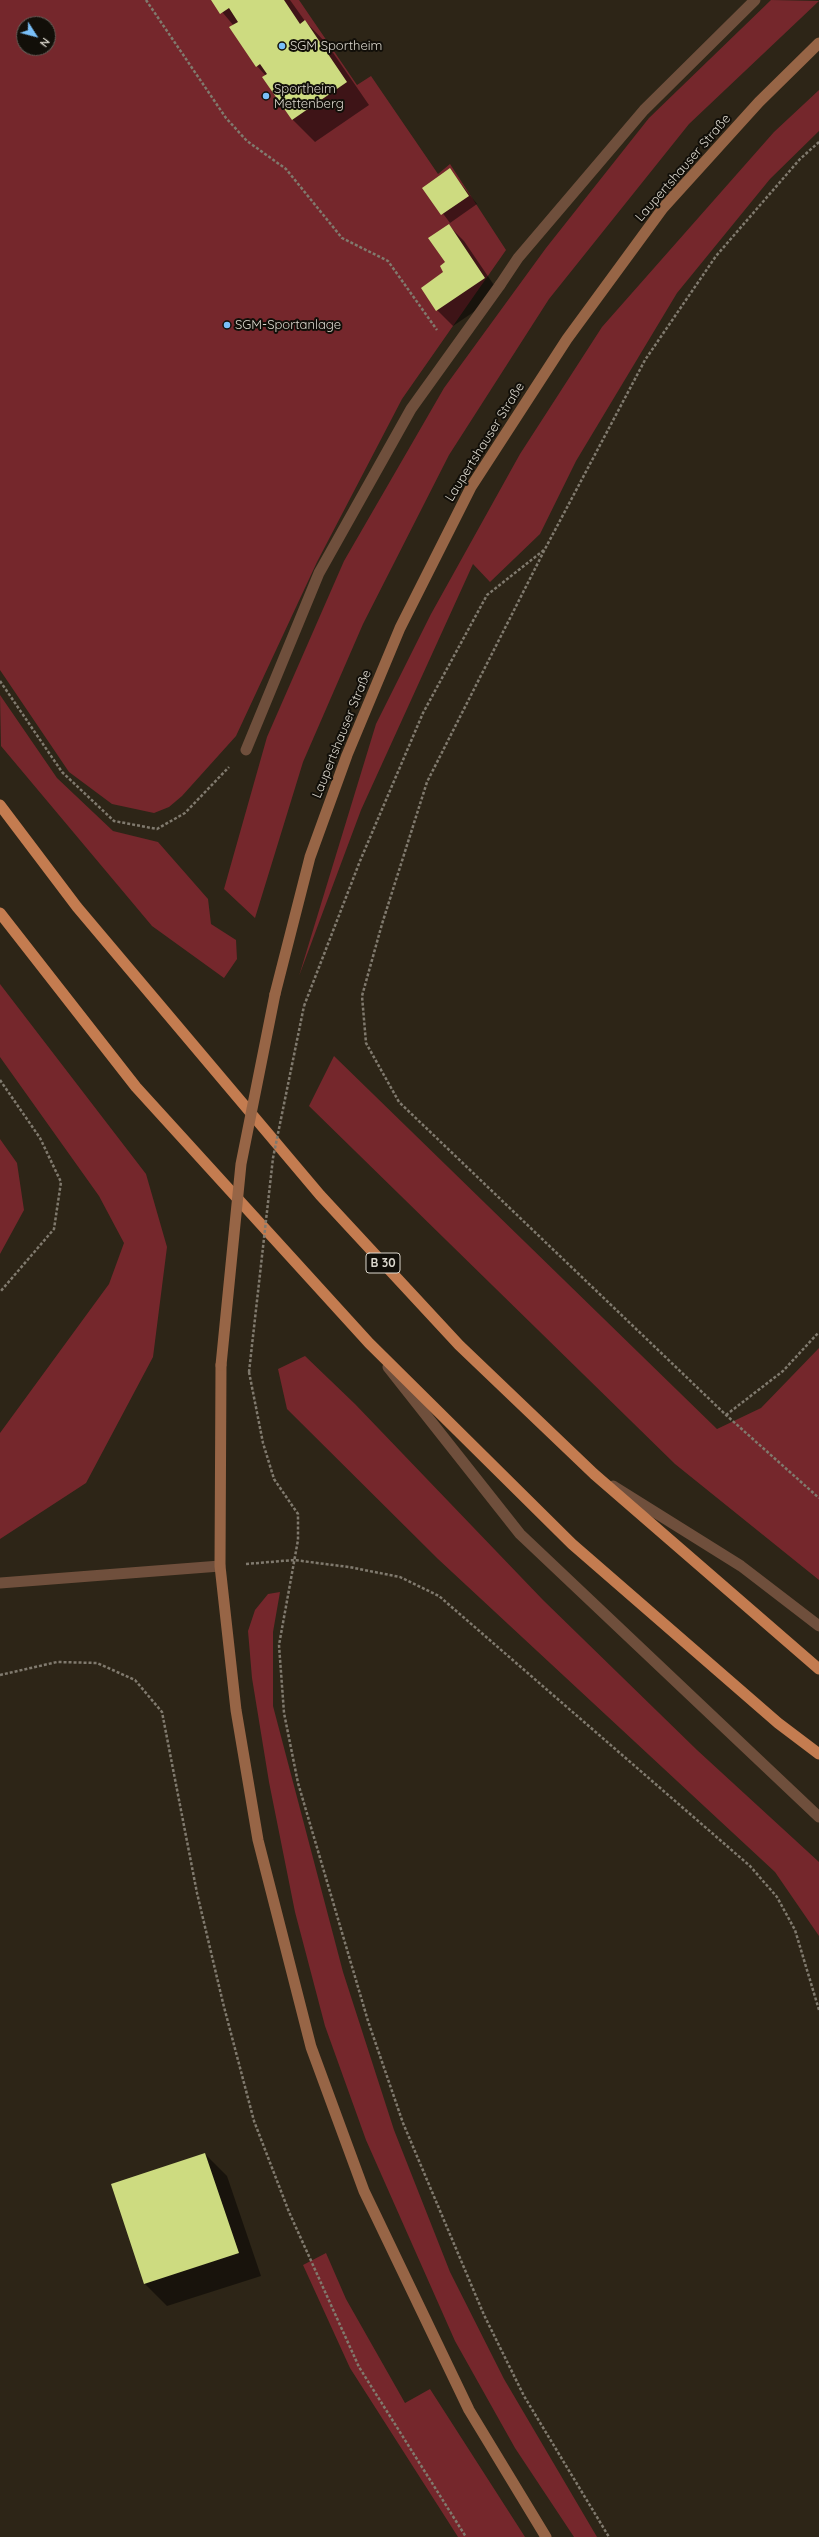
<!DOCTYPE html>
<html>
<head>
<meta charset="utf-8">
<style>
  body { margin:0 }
  #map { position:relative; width:819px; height:2537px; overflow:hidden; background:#2d2517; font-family:Quicksand,sans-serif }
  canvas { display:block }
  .north { position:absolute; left:16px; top:16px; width:40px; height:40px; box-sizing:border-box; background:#120f09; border:1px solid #635f58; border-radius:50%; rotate:126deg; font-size:11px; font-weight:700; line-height:16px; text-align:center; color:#dcd8ce }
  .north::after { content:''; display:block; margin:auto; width:14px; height:18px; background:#79bff8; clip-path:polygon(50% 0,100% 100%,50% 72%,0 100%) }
</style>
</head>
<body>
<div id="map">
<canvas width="819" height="2537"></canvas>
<div class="north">N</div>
</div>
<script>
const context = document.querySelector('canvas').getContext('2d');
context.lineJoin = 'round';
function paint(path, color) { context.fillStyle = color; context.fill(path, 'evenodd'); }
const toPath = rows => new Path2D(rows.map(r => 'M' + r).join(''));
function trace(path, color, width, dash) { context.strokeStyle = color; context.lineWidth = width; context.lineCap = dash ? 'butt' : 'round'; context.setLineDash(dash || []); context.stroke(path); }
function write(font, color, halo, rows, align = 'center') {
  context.font = font + ' Quicksand,sans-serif'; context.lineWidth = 4; context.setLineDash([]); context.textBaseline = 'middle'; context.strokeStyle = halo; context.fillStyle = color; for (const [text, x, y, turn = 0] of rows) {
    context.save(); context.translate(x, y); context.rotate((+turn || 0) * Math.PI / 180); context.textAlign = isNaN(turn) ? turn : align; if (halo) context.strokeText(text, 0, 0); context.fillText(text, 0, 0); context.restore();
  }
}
paint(toPath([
  [0,0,299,0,357,85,371,76,438,174,450,164,506,250,402,399,317,562,236,736,182,796,169,807,154,813,112,804,69,772,0,670],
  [24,24,48,24,48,48,24,48],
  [771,0,819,1,689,124,549,299,449,455,363,624,303,762,255,918,224,889,267,737,344,561,444,388,546,248,649,118],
  [819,90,819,131,770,179,677,293,576,461,540,534,490,582,473,564,361,810,299,976,376,724,431,614,520,454,602,327,774,132],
  [0,695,57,778,113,831,158,842,208,899,211,924,236,940,237,959,224,978,152,926,1,746],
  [0,984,146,1174,167,1247,153,1357,86,1483,0,1539,0,1433,109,1284,124,1243,99,1196,0,1057],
  [334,1056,717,1429,761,1408,819,1348,819,1580,675,1464,309,1106],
  [0,1139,17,1163,24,1210,0,1254],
  [305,1356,355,1404,543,1600,697,1750,819,1862,819,1936,775,1872,438,1559,287,1409,278,1369],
  [280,1592,273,1632,273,1706,343,1972,394,2130,450,2272,504,2379,597,2537,574,2537,515,2448,455,2341,366,2140,325,2026,295,1912,269,1782,252,1678,248,1631,255,1610,268,1594],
  [326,2253,346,2299,405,2403,430,2389,525,2537,458,2537,350,2368,303,2265]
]), '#75272c');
paint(toPath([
  [212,0,290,0,305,21,327,44,369,105,315,142,292,119,266,76,257,66,234,26],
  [450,170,477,204,450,223,424,188],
  [449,226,464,241,500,294,453,326,437,310,446,263],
  [205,2154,227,2176,261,2276,167,2306,145,2284,112,2185]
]), '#0007');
paint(toPath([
  [211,0,284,0,300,24,305,20,347,82,292,120,262,77,267,74,260,64,256,67,229,27,238,22,229,8,220,14],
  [450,168,469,196,441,215,422,188],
  [449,224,485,278,436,311,421,288,443,272,440,266,445,262,428,238],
  [205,2153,239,2253,144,2284,111,2184]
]), '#cddb80');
trace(toPath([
  [146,0,226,118,247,141,286,169,342,238,388,261,437,330],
  [819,142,800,159,716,256,645,360,545,549,427,782,382,924,362,996,366,1043,399,1102,726,1415,819,1498],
  [0,681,62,772,114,821,157,829,185,813,229,767],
  [304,1006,360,861,423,713,487,595,544,550],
  [0,1080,40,1138,61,1182,54,1229,0,1292],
  [249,1372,263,1443,274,1479,298,1514,298,1540,279,1645,284,1713,298,1783,368,2021,403,2123,484,2315,524,2396,609,2537],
  [726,1415,783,1371,819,1332],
  [246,1564,294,1560,349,1567,400,1577,439,1596,750,1866,777,1897,795,1930,819,2010],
  [0,1675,57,1662,97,1663,135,1680,162,1712,197,1893,223,2003,254,2121,289,2212,359,2367,466,2537]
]), '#807a6e', 2.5, [3, 2]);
trace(toPath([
  [246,750,319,573,411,409,500,285],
  [388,1367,520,1534,819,1817],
  [613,1486,741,1566,819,1626]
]), '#6f4f3c', 11);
trace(toPath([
  [500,285,518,258,644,110,755,0]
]), '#6f4f3c', 11);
trace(toPath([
  [0,1583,220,1566]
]), '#6f4f3c', 11);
trace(toPath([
  [275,994,310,857,347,755,400,628,471,487,567,339,663,208,759,102,819,43],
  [221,1365,220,1566,236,1710,258,1840,311,2047,364,2191,469,2410,546,2537]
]), '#976546', 11);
trace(toPath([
  [0,805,77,907,320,1195,459,1345,594,1474,819,1669],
  [0,913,136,1087,369,1343,572,1544,778,1723,819,1754]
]), '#c47c50', 11);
trace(toPath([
  [249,1372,273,1158,304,1006]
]), '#807a6e', 2.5, [3, 2]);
trace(toPath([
  [221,1365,241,1164,275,994]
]), '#976546', 11);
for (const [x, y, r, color] of [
  [282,46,4,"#79bff8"],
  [266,96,4,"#79bff8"],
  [227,325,4,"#79bff8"]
]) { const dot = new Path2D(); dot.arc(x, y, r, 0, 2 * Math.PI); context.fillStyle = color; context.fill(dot); trace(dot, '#120f09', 1.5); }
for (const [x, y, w] of [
  [383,1263,34]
]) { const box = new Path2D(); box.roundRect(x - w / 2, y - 10, w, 20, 3); context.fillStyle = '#120f09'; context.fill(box); trace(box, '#dcd8ce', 1); }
write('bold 12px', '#dcd8ce', null, [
  ["B 30",383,1263]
]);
write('13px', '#dcd8ce', '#120f09', [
  ["SGM Sportheim",290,46],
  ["Sportheim",274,89],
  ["Mettenberg",274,104],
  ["SGM-Sportanlage",235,325]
], 'left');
write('13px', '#dcd8ce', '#120f09', [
  ["Laupertshauser Straße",683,168,-49],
  ["Laupertshauser Straße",485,442,-58],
  ["Laupertshauser Straße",342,734,-68]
]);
</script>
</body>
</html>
